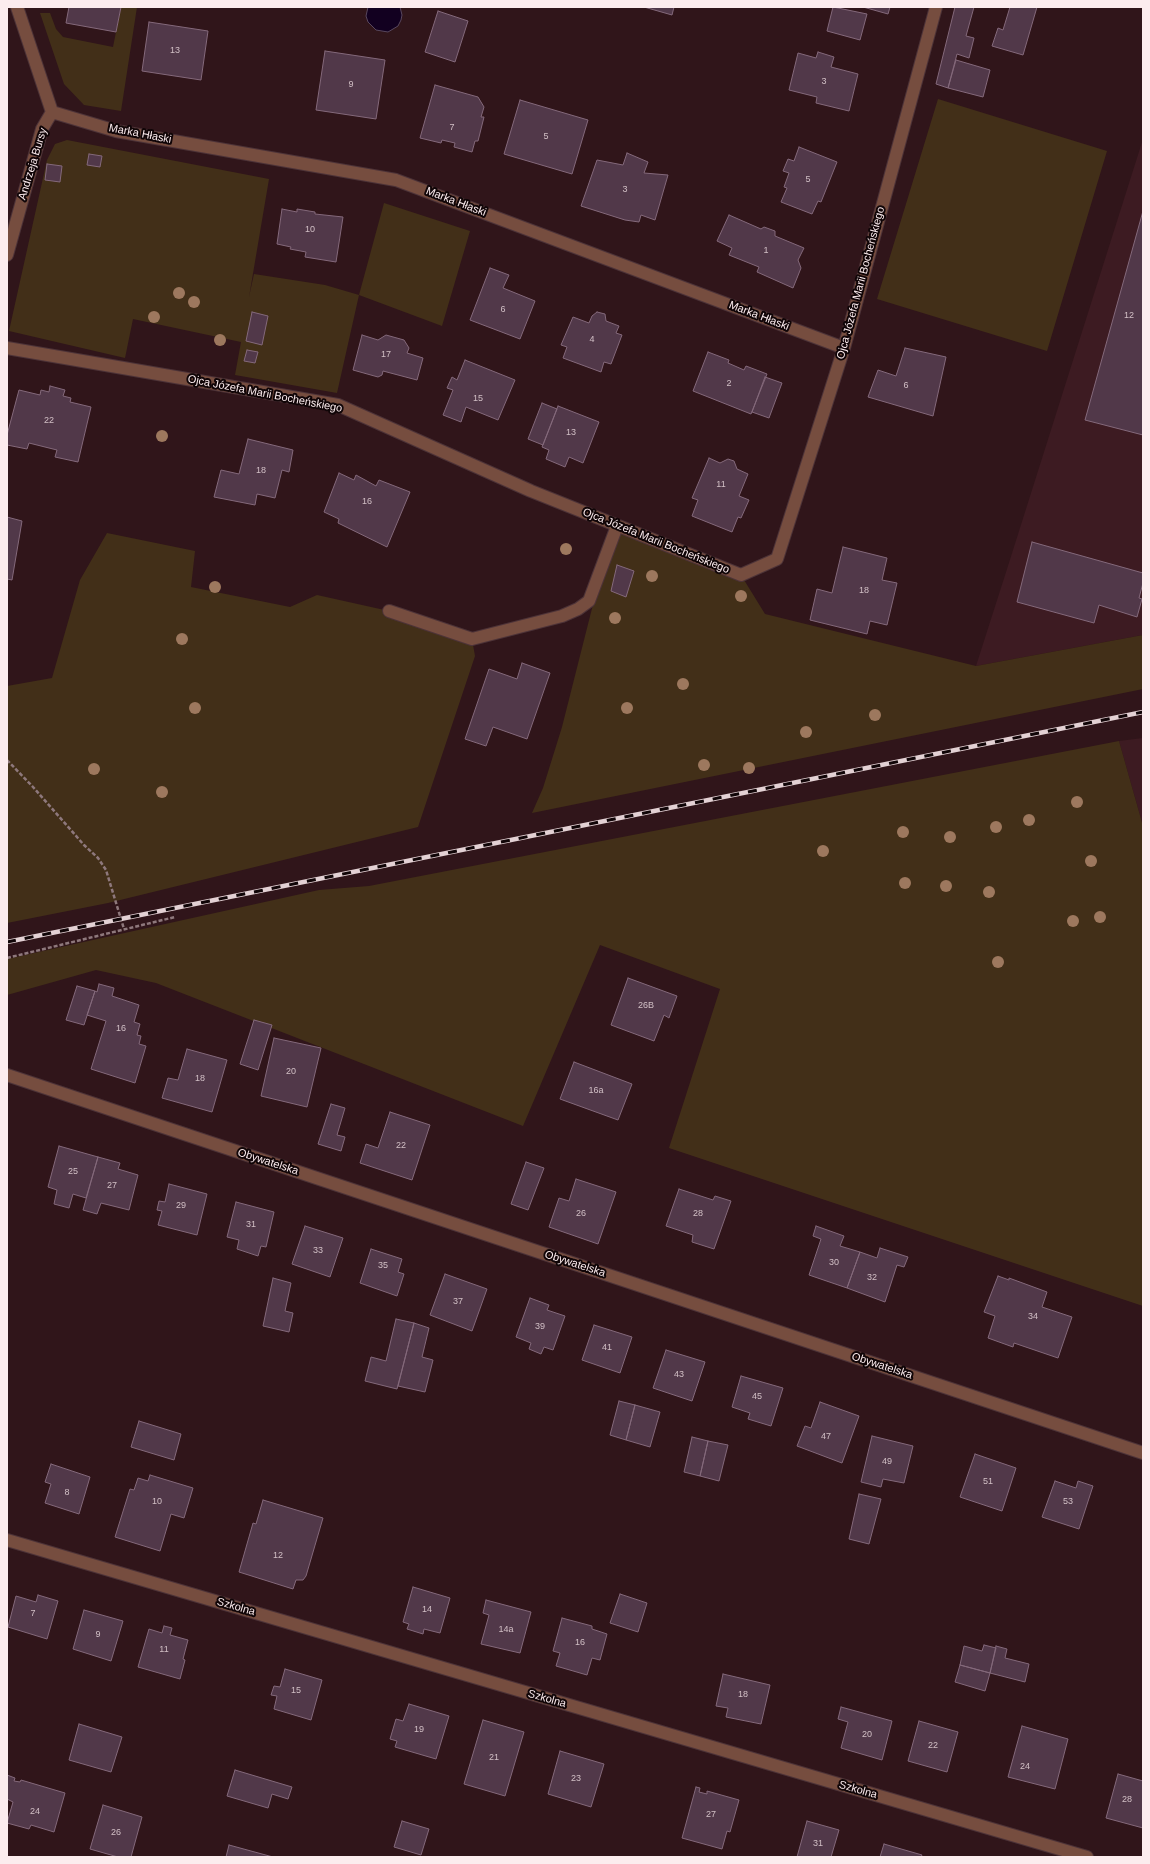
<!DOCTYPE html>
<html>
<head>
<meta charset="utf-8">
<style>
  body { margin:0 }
  #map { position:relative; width:1150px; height:1864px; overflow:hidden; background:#30151a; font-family:Arial,sans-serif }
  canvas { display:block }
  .frame { position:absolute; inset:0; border:8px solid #fcecee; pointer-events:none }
</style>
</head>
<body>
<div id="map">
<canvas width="1150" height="1864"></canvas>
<div class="frame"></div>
</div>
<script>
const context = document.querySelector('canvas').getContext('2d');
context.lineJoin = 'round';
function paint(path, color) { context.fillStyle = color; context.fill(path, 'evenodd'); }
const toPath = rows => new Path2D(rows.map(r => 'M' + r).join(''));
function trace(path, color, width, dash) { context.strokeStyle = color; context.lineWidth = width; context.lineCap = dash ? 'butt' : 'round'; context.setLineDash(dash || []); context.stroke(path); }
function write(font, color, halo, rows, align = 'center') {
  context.font = font + ' Arial,sans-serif'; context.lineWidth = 4; context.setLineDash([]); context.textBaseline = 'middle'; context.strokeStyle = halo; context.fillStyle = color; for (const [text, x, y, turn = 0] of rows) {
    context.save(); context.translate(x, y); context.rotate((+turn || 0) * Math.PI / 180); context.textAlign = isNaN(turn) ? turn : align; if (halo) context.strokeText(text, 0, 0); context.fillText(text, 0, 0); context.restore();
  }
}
paint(toPath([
  [1143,139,1143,635,976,666,1007,569],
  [1143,738,1143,826,1119,741]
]), '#3d1b22');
paint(toPath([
  [121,7,137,7,121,111,84,105,64,84,40,13,50,13,56,29,63,37,113,47],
  [938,99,1107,151,1047,351,877,299],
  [67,140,269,179,249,297,254,274,325,285,359,295,384,203,470,231,442,326,359,295,337,393,235,375,241,342,133,319,125,358,9,331,47,160,55,144],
  [617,526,741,575,765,614,976,666,1143,635,1143,689,532,813,543,788,562,727,604,561],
  [107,533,195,551,191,587,290,607,317,595,389,611,472,639,475,656,418,827,108,903,7,923,7,686,52,678,80,580],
  [1119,741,1143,826,1143,1306,669,1148,720,989,600,945,523,1126,156,983,96,970,7,995,7,959,319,890,369,886]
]), '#422f18');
const water = toPath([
  [368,7,400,7,402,15,401,20,398,26,388,32,376,30,368,22,366,16,368,7]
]);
paint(water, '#120020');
trace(water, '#58475e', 1);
const building = toPath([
  [69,7,121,7,116,32,66,23,69,7],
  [644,7,674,7,672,15,644,7],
  [833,7,867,14,860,40,827,31,833,7],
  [863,7,890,7,888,14,863,7],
  [955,7,974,7,966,36,974,38,969,58,957,54,948,88,936,84,955,7],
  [1010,7,1037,7,1023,55,992,46,998,28,1003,30,1010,7],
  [438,11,468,21,455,62,425,52,438,11],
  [149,22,208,31,201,80,142,71,149,22],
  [325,51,385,60,376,119,316,110,325,51],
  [818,52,834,57,831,67,858,74,849,111,816,103,817,97,789,90,798,53,816,58,818,52],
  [956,60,990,70,983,97,948,88,956,60],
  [435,85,478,97,484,107,481,117,484,117,478,141,475,141,472,152,454,147,455,143,442,140,441,143,420,138,435,85],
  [520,100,588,120,572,174,504,154,520,100],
  [799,147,837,162,821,202,818,201,812,214,781,202,787,188,784,187,789,173,783,171,788,159,794,161,799,147],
  [627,153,648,162,644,173,668,175,655,220,641,215,639,222,625,220,581,206,597,160,623,165,627,153],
  [89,154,102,156,100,167,87,165,89,154],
  [47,164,62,166,60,182,45,180,47,164],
  [282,209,297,212,297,209,315,212,315,214,343,217,336,262,305,257,306,252,290,249,291,247,277,244,282,209],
  [1143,211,1143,435,1085,420,1143,211],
  [729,215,761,229,764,227,775,231,775,236,804,248,798,260,801,268,793,288,757,272,759,267,729,255,732,248,717,241,729,215],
  [490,268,509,275,503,288,535,301,520,339,470,320,490,268],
  [252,312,268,316,262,345,246,341,252,312],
  [597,312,605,314,606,321,619,326,616,333,622,335,611,364,604,362,601,372,563,358,567,347,561,345,573,317,589,323,592,316,597,312],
  [362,335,378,340,386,335,404,340,409,348,407,353,423,358,417,380,383,371,382,375,378,377,353,370,362,335],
  [905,348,946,357,933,416,868,397,878,370,896,376,905,348],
  [247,350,258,352,255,363,244,361,247,350],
  [708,352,729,360,728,363,744,370,746,366,767,374,751,414,693,391,708,352],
  [465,360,515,380,498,420,466,407,461,422,443,415,453,390,447,388,452,377,457,380,465,360],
  [765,377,782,383,769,418,752,412,765,377],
  [50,386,65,390,63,396,71,398,70,402,91,407,78,462,55,457,57,450,29,443,27,449,7,445,7,435,19,390,40,395,41,390,49,392,50,386],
  [542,403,557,409,543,445,528,439,542,403],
  [558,406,599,422,583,463,569,457,565,467,546,459,549,450,542,447,558,406],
  [248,439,293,450,289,472,282,470,275,498,257,494,255,505,214,497,221,470,239,474,248,439],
  [709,458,720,463,728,459,734,461,737,469,748,474,739,496,749,500,741,518,738,517,732,532,692,516,698,500,692,498,709,458],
  [339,473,354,480,356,475,376,486,379,480,410,492,387,547,338,523,339,519,324,512,339,473],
  [7,517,22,521,12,580,7,579,7,517],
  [1032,542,1143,573,1143,583,1139,598,1142,599,1137,617,1099,605,1094,623,1017,602,1032,542],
  [843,547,887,558,882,580,897,583,887,625,870,621,867,634,810,620,817,589,832,593,843,547],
  [617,565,634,571,626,597,611,591,617,565],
  [522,663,550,673,527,739,493,727,486,746,465,739,489,669,517,679,522,663],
  [628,978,677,996,669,1018,664,1015,654,1041,611,1025,628,978],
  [99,984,114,988,112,996,139,1005,134,1022,140,1024,137,1035,141,1036,139,1044,146,1046,135,1083,91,1069,106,1021,87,1015,95,991,97,992,99,984],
  [77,986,95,991,84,1025,66,1020,77,986],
  [254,1020,272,1025,258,1070,240,1064,254,1020],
  [274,1038,321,1048,307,1107,261,1096,274,1038],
  [187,1049,227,1060,212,1112,162,1098,168,1078,178,1080,187,1049],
  [574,1062,632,1084,618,1120,560,1099,574,1062],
  [331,1104,345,1108,337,1135,345,1137,341,1151,318,1144,331,1104],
  [390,1112,430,1125,412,1180,360,1163,366,1144,378,1148,390,1112],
  [59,1146,98,1157,86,1198,73,1194,69,1208,54,1204,57,1190,48,1187,59,1146],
  [98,1157,120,1163,118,1169,138,1175,129,1210,101,1203,97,1214,83,1210,98,1157],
  [526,1162,544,1168,528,1210,511,1204,526,1162],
  [576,1179,616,1192,598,1244,549,1227,559,1198,569,1201,576,1179],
  [169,1184,207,1194,197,1235,158,1225,162,1211,157,1210,159,1201,165,1202,169,1184],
  [679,1189,713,1200,715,1196,731,1201,714,1249,692,1242,693,1235,666,1226,679,1189],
  [236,1202,274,1212,266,1247,261,1246,258,1256,237,1249,239,1240,227,1237,236,1202],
  [305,1226,343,1238,330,1277,292,1264,305,1226],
  [816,1226,844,1236,840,1246,860,1252,847,1288,809,1275,821,1239,813,1236,816,1226],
  [880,1248,908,1257,904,1267,897,1265,885,1302,847,1288,860,1252,877,1258,880,1248],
  [371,1249,402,1259,398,1272,404,1274,397,1296,360,1283,371,1249],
  [445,1274,487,1289,472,1331,430,1315,445,1274],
  [998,1276,1009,1280,1009,1278,1047,1292,1042,1307,1072,1317,1058,1358,1014,1343,1013,1347,988,1338,995,1316,984,1312,998,1276],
  [273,1278,291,1283,285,1311,293,1313,289,1332,263,1326,273,1278],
  [530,1298,549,1305,547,1310,565,1316,553,1350,544,1347,541,1354,529,1349,531,1343,516,1337,530,1298],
  [396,1319,414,1323,397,1389,365,1381,371,1357,386,1361,396,1319],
  [414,1323,429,1328,422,1357,433,1360,425,1392,398,1386,414,1323],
  [594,1325,632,1337,620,1373,582,1360,594,1325],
  [666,1350,705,1362,692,1401,653,1388,666,1350],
  [741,1376,783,1388,771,1426,748,1419,750,1413,732,1407,741,1376],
  [619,1401,635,1405,626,1440,610,1435,619,1401],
  [820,1402,859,1416,842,1463,797,1446,805,1426,811,1428,820,1402],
  [635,1405,660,1412,650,1447,626,1440,635,1405],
  [139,1421,181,1434,174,1460,131,1447,139,1421],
  [872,1436,913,1446,904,1483,883,1479,881,1487,861,1482,872,1436],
  [692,1437,708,1441,700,1476,684,1472,692,1437],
  [708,1441,728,1445,719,1481,700,1476,708,1441],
  [975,1454,1016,1468,1002,1511,960,1497,975,1454],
  [51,1464,90,1477,79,1514,45,1503,51,1484,45,1482,51,1464],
  [150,1475,193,1488,184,1518,171,1514,160,1551,115,1537,130,1489,134,1490,138,1478,148,1481,150,1475],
  [1055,1481,1076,1488,1078,1481,1093,1486,1079,1529,1042,1517,1055,1481],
  [859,1494,881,1499,869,1544,849,1539,859,1494],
  [263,1500,323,1518,306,1576,303,1580,296,1580,293,1589,239,1572,253,1523,256,1524,263,1500],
  [413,1587,450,1598,440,1633,424,1629,423,1634,407,1629,409,1624,403,1622,413,1587],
  [620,1594,647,1603,638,1632,610,1623,620,1594],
  [38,1595,58,1601,47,1639,8,1627,16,1596,36,1602,38,1595],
  [486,1600,531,1612,520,1653,481,1644,489,1615,483,1613,486,1600],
  [84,1610,123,1621,111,1661,73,1649,84,1610],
  [562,1618,592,1626,592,1629,607,1634,600,1660,592,1658,587,1675,556,1666,560,1653,553,1651,562,1618],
  [164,1626,172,1628,170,1635,188,1640,183,1659,185,1660,180,1679,138,1667,149,1629,162,1633,164,1626],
  [984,1645,996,1648,990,1673,960,1665,964,1646,982,1651,984,1645],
  [996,1646,1007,1649,1005,1658,1029,1664,1025,1682,990,1673,996,1646],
  [960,1665,990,1673,985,1691,955,1682,960,1665],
  [285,1669,322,1680,311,1720,274,1709,277,1696,271,1695,274,1686,280,1687,285,1669],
  [723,1674,770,1685,761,1724,726,1717,728,1708,716,1706,723,1674],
  [409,1704,449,1716,436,1759,395,1747,397,1741,390,1739,396,1719,403,1721,409,1704],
  [841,1707,892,1721,882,1760,841,1748,848,1722,838,1719,841,1707],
  [483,1720,524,1732,505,1796,464,1784,483,1720],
  [919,1721,958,1732,947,1772,908,1761,919,1721],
  [79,1724,122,1737,111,1772,69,1760,79,1724],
  [1022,1726,1068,1739,1055,1789,1008,1777,1022,1726],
  [560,1751,604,1764,591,1807,548,1794,560,1751],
  [235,1770,292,1787,288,1799,272,1794,268,1808,227,1796,235,1770],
  [1118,1774,1143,1781,1143,1828,1106,1818,1118,1774],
  [7,1775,15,1778,14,1781,20,1782,21,1780,65,1793,54,1832,31,1825,29,1829,7,1823,13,1802,7,1799,7,1775],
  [696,1787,700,1788,699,1792,707,1794,707,1791,739,1800,730,1832,727,1831,722,1849,682,1838,696,1787],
  [103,1805,142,1817,131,1857,118,1857,90,1849,103,1805],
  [402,1821,429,1829,421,1855,394,1847,402,1821],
  [807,1821,839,1830,831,1857,797,1857,807,1821],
  [884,1844,922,1855,921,1857,880,1857,884,1844],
  [229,1845,273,1857,226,1857,229,1845]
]);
paint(building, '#513849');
trace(building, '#84697b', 1);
const lane = toPath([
  [389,611,472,639,562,616,578,609,589,601,617,526]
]);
const street = toPath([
  [52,112,116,131,396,180,844,348],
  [7,255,42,129,52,112,17,7],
  [7,348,338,405,531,491,741,575,777,559,844,348,936,7],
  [7,1075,1143,1453],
  [7,1540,1087,1857]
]);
trace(lane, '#4d3338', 14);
trace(street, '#4d3338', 14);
trace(toPath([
  [7,760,33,787,84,845,98,858,106,870,124,929],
  [7,958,175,917]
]), '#8e787c', 2.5, [4, 2]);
trace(lane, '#764d3f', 12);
trace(street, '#764d3f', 12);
const rail = toPath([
  [7,942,1143,712]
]);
trace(rail, '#e3d1d4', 4.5);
trace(rail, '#100507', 3, [9]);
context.fillStyle = '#9d785e';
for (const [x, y] of [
  [179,293],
  [194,302],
  [154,317],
  [220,340],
  [162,436],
  [566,549],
  [652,576],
  [215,587],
  [741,596],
  [615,618],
  [182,639],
  [683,684],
  [195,708],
  [627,708],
  [875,715],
  [806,732],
  [704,765],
  [749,768],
  [94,769],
  [162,792],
  [1077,802],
  [1029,820],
  [996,827],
  [903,832],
  [950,837],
  [823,851],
  [1091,861],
  [905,883],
  [946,886],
  [989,892],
  [1100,917],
  [1073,921],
  [998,962]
]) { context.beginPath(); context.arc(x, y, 6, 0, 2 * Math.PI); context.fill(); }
write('9px', '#d1bfc5', null, [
  ["13",175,51],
  ["3",824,82],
  ["9",351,85],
  ["7",452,128],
  ["5",546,137],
  ["5",808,180],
  ["3",625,190],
  ["10",310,230],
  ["1",766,251],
  ["6",503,310],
  ["12",1129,316],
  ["4",592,340],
  ["17",386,355],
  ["2",729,384],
  ["6",906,386],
  ["15",478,399],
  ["22",49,421],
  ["13",571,433],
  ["18",261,471],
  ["11",721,485],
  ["16",367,502],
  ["18",864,591],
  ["26B",646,1006],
  ["16",121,1029],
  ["20",291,1072],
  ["18",200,1079],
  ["16a",596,1091],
  ["22",401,1146],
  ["25",73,1172],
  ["27",112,1186],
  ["29",181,1206],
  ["26",581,1214],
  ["28",698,1214],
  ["31",251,1225],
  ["33",318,1251],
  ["30",834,1263],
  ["35",383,1266],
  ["32",872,1278],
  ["37",458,1302],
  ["34",1033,1317],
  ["39",540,1327],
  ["41",607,1348],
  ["43",679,1375],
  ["45",757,1397],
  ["47",826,1437],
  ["49",887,1462],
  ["51",988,1482],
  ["8",67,1493],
  ["10",157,1502],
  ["53",1068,1502],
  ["12",278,1556],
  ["14",427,1610],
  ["7",33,1614],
  ["14a",506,1630],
  ["9",98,1635],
  ["16",580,1643],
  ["11",164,1650],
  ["15",296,1691],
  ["18",743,1695],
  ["19",419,1730],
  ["20",867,1735],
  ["22",933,1746],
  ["21",494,1758],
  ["24",1025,1767],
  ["23",576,1779],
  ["28",1127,1800],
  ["24",35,1812],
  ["27",711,1815],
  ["26",116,1833],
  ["31",818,1844]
]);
write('11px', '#fcecee', '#100507', [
  ["Marka Hłaski",140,134,11],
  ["Andrzeja Bursy",33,164,-73],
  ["Marka Hłaski",456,202,21],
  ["Ojca Józefa Marii Bocheńskiego",861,283,-75],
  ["Marka Hłaski",759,316,21],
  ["Ojca Józefa Marii Bocheńskiego",265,394,11],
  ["Ojca Józefa Marii Bocheńskiego",656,541,22],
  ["Obywatelska",268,1162,18],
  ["Obywatelska",575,1264,18],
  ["Obywatelska",882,1366,18],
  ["Szkolna",236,1607,16],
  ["Szkolna",547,1699,16],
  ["Szkolna",858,1790,16]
]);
</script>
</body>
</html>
